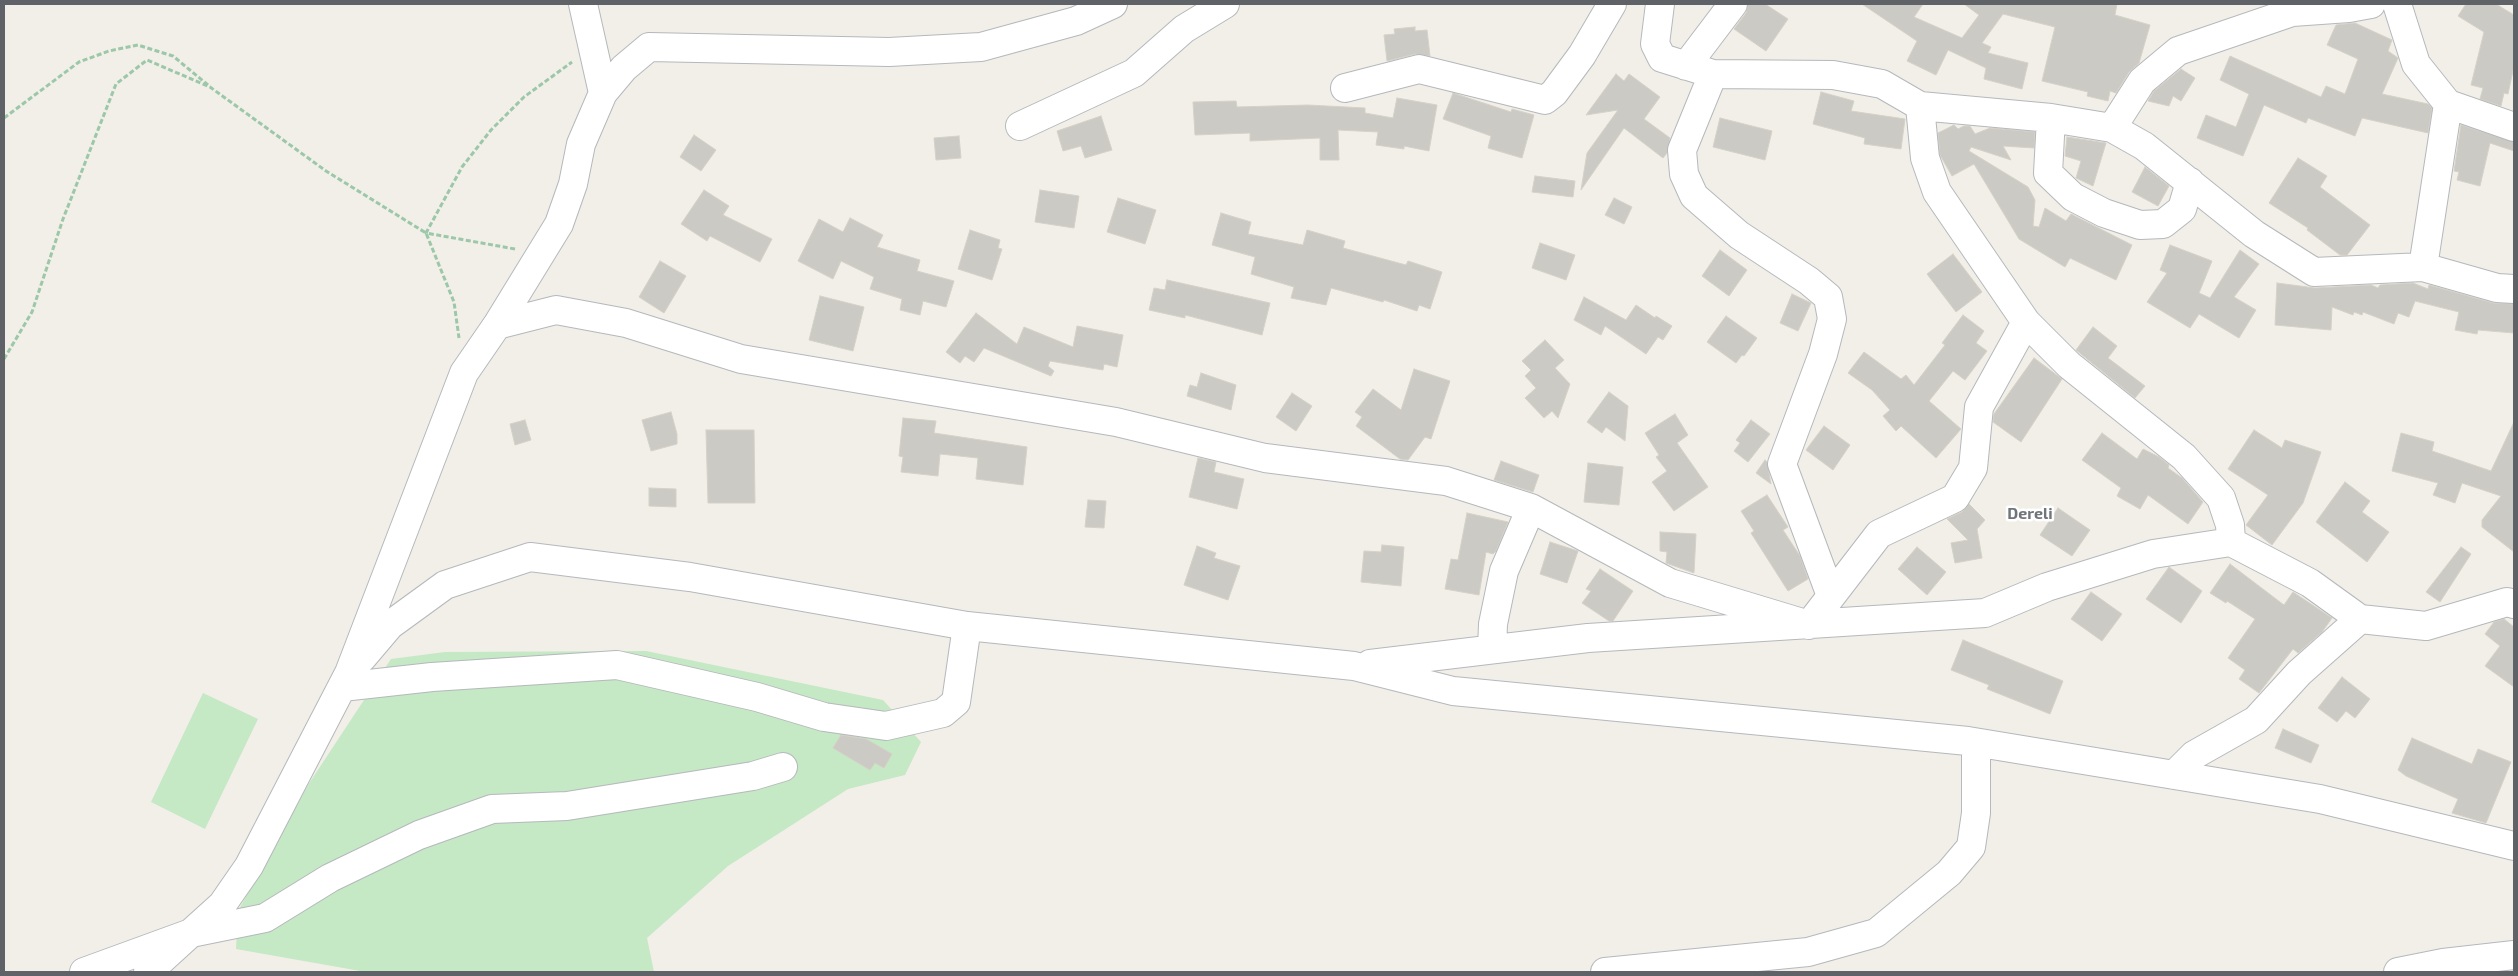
<!DOCTYPE html>
<html>
<head>
<meta charset="utf-8">
<style>
  body { margin:0 }
  #map { position:relative; width:2518px; height:976px; overflow:hidden; background:#f1efe8; font-family:"Exo 2",sans-serif }
  canvas { display:block }
  .frame { position:absolute; inset:0; border:5px solid #5f6368; pointer-events:none }
</style>
</head>
<body>
<div id="map">
<canvas width="2518" height="976"></canvas>
<div class="frame"></div>
</div>
<script>
const context = document.querySelector('canvas').getContext('2d');
context.lineJoin = 'round';
function paint(path, color) { context.fillStyle = color; context.fill(path, 'evenodd'); }
const toPath = rows => new Path2D(rows.map(r => 'M' + r).join(''));
function trace(path, color, width, dash) { context.strokeStyle = color; context.lineWidth = width; context.lineCap = dash ? 'butt' : 'round'; context.setLineDash(dash || []); context.stroke(path); }
function write(font, color, halo, rows, align = 'center') {
  context.font = font + ' "Exo 2",sans-serif'; context.lineWidth = 5; context.setLineDash([]); context.textBaseline = 'middle'; context.strokeStyle = halo; context.fillStyle = color; for (const [text, x, y, turn = 0] of rows) {
    context.save(); context.translate(x, y); context.rotate((+turn || 0) * Math.PI / 180); context.textAlign = isNaN(turn) ? turn : align; if (halo) context.strokeText(text, 0, 0); context.fillText(text, 0, 0); context.restore();
  }
}
paint(toPath([
  [646,651,883,700,921,742,905,775,848,789,728,866,647,938,654,972,366,972,236,949,238,911,308,785,391,659,445,652],
  [203,693,258,719,205,829,151,802]
]), '#c5e8c5');
const building = toPath([
  [1748,4,1765,4,1788,19,1766,51,1734,29,1746,13,1748,4],
  [1862,4,1923,4,1914,17,1962,38,1979,15,1964,4,2117,4,2115,15,2150,25,2139,63,2129,72,2116,93,2110,91,2108,101,2087,96,2088,92,2042,81,2055,27,2003,14,1982,43,1991,47,1988,53,2028,63,2022,89,1984,79,1986,68,1948,50,1936,75,1907,61,1917,41,1862,4],
  [2466,4,2496,4,2514,15,2514,66,2508,94,2504,93,2501,106,2480,99,2483,88,2471,85,2484,32,2458,16,2466,4],
  [2355,23,2392,40,2388,51,2398,58,2382,94,2428,104,2432,108,2428,133,2362,118,2355,136,2308,118,2306,123,2264,105,2243,156,2197,138,2206,115,2236,127,2249,94,2220,80,2230,56,2321,97,2326,86,2345,94,2358,59,2327,45,2336,25,2355,23],
  [1415,27,1415,31,1427,30,1430,56,1415,54,1387,61,1384,35,1395,34,1394,29,1415,27],
  [2181,69,2195,78,2181,101,2173,96,2169,106,2148,101,2154,91,2181,69],
  [1616,74,1624,81,1629,74,1660,97,1644,119,1670,138,1667,153,1663,158,1624,128,1581,190,1587,153,1618,110,1586,115,1616,74],
  [1821,92,1854,101,1851,111,1905,119,1901,149,1864,144,1865,138,1813,124,1821,92],
  [1453,93,1511,112,1512,109,1534,115,1522,158,1488,148,1491,136,1443,119,1453,93],
  [1397,98,1437,105,1429,151,1404,146,1404,149,1376,145,1378,132,1338,130,1339,160,1320,160,1320,138,1250,141,1250,133,1195,135,1193,102,1236,101,1237,107,1308,105,1365,108,1365,113,1393,118,1397,98],
  [1101,116,1112,150,1085,158,1081,146,1063,151,1057,131,1101,116],
  [1720,118,1772,131,1765,160,1713,147,1720,118],
  [1954,125,1958,129,1964,126,1970,126,1975,134,1990,128,2035,132,2034,148,2003,146,2011,160,1971,147,1969,151,2028,187,2035,200,2033,226,2039,227,2045,208,2066,221,2071,214,2132,245,2116,280,2070,258,2065,267,2019,239,1974,164,1952,176,1940,155,1938,133,1954,125],
  [2461,125,2514,142,2514,151,2490,143,2480,186,2457,180,2459,172,2454,171,2461,125],
  [694,135,716,150,701,171,680,157,694,135],
  [959,136,961,158,936,160,934,138,959,136],
  [2067,137,2106,143,2093,186,2076,178,2081,161,2065,156,2067,137],
  [2298,158,2327,176,2320,187,2370,225,2347,255,2340,255,2307,230,2308,228,2269,203,2298,158],
  [2145,167,2169,186,2158,206,2132,192,2145,167],
  [1535,176,1575,181,1573,197,1532,192,1535,176],
  [704,190,729,206,723,215,772,239,760,262,710,236,707,241,681,224,704,190],
  [1040,190,1079,196,1074,228,1035,222,1040,190],
  [1118,198,1156,210,1145,244,1107,232,1118,198],
  [1614,198,1632,207,1624,224,1605,215,1614,198],
  [1221,213,1251,222,1248,234,1303,245,1307,230,1345,241,1343,248,1406,265,1408,261,1442,272,1430,309,1419,305,1417,311,1384,300,1383,302,1331,288,1326,305,1291,298,1294,287,1251,274,1255,257,1212,245,1221,213],
  [850,218,883,235,877,247,920,260,917,271,954,281,946,307,923,301,920,315,900,310,902,299,870,289,874,277,841,261,833,279,798,261,819,219,843,232,850,218],
  [970,230,1000,240,998,248,1002,249,992,280,958,269,970,230],
  [1540,243,1575,255,1566,280,1532,268,1540,243],
  [2170,245,2212,261,2199,293,2210,298,2240,250,2259,264,2234,297,2256,310,2239,338,2199,314,2190,328,2147,302,2167,273,2160,270,2170,245],
  [1720,250,1747,270,1729,296,1702,276,1720,250],
  [1953,254,1982,292,1956,312,1927,274,1953,254],
  [660,261,686,276,664,313,639,297,660,261],
  [1167,280,1270,303,1262,335,1185,315,1185,318,1149,310,1154,288,1165,290,1167,280],
  [2277,283,2315,288,2371,285,2378,288,2380,285,2413,283,2428,289,2429,285,2493,303,2514,304,2514,333,2478,330,2477,334,2455,330,2459,312,2415,301,2409,317,2398,313,2394,324,2363,312,2362,315,2354,312,2353,315,2332,307,2331,330,2275,325,2277,283],
  [1792,294,1811,303,1798,331,1780,323,1792,294],
  [820,296,864,307,853,351,809,340,820,296],
  [1584,297,1626,320,1636,305,1655,318,1656,316,1672,326,1663,340,1658,337,1646,354,1605,326,1601,335,1574,320,1584,297],
  [976,313,1017,344,1024,327,1073,347,1077,326,1123,335,1117,367,1104,364,1103,370,1050,361,1048,366,1054,371,1051,376,984,348,974,362,965,356,960,363,946,352,976,313],
  [1963,315,1984,331,1976,343,1987,351,1965,380,1953,371,1929,401,1961,429,1936,458,1901,426,1896,431,1883,416,1890,410,1872,390,1848,373,1864,352,1901,379,1906,375,1914,385,1945,345,1942,343,1963,315],
  [1726,316,1757,338,1744,356,1742,355,1736,363,1707,342,1726,316],
  [2093,327,2117,346,2108,358,2145,386,2135,398,2076,350,2093,327],
  [1545,340,1564,360,1555,368,1570,384,1558,418,1552,411,1544,418,1525,398,1536,388,1525,376,1531,370,1522,361,1545,340],
  [2034,358,2062,379,2021,442,1993,422,1994,414,2034,358],
  [1414,369,1450,381,1431,439,1425,437,1408,460,1400,459,1356,426,1362,417,1355,412,1373,389,1401,410,1414,369],
  [1201,373,1236,385,1231,410,1187,396,1190,385,1197,387,1201,373],
  [1609,392,1628,406,1625,441,1606,427,1602,433,1587,422,1609,392],
  [1292,393,1312,406,1296,431,1276,417,1292,393],
  [671,412,677,434,677,444,651,451,642,420,671,412],
  [1675,414,1688,435,1677,443,1708,487,1674,511,1652,482,1667,471,1656,457,1659,455,1645,433,1675,414],
  [903,418,936,421,934,433,1027,447,1023,485,976,479,978,458,940,454,938,476,901,472,903,457,899,456,903,418],
  [525,420,531,440,515,445,510,424,525,420],
  [1751,420,1770,434,1748,462,1734,451,1740,443,1736,440,1751,420],
  [2514,422,2514,552,2482,527,2482,520,2501,496,2462,483,2455,503,2433,495,2438,483,2392,471,2401,433,2434,442,2432,451,2491,471,2514,422],
  [1824,426,1850,445,1833,470,1806,450,1824,426],
  [706,430,754,430,755,503,708,503,706,430],
  [2254,430,2282,448,2285,440,2321,452,2303,503,2272,545,2246,525,2268,495,2228,469,2254,430],
  [2102,433,2137,459,2143,449,2159,457,2169,465,2168,468,2182,478,2203,502,2188,524,2148,495,2140,509,2117,496,2121,488,2082,460,2102,433],
  [1198,458,1216,462,1214,472,1244,479,1237,509,1189,497,1198,458],
  [1765,460,1767,462,1771,484,1756,473,1765,460],
  [1501,461,1539,475,1533,492,1494,480,1501,461],
  [1588,463,1623,467,1619,505,1584,502,1588,463],
  [2345,482,2370,501,2362,512,2389,532,2367,562,2316,522,2345,482],
  [649,488,676,489,676,507,649,506,649,488],
  [1767,495,1788,527,1783,530,1800,556,1808,579,1788,591,1751,533,1754,531,1741,511,1767,495],
  [1088,500,1106,501,1104,528,1085,527,1088,500],
  [1969,504,1985,520,1977,529,1982,558,1955,563,1951,543,1968,540,1947,519,1962,512,1969,504],
  [2058,508,2090,530,2072,556,2040,535,2058,508],
  [1467,513,1508,522,1496,551,1493,554,1486,552,1479,595,1445,589,1451,559,1458,560,1467,513],
  [1660,532,1696,534,1694,573,1666,563,1667,552,1660,551,1660,532],
  [1550,542,1578,551,1567,583,1540,574,1550,542],
  [1382,545,1404,547,1401,586,1361,582,1364,551,1381,552,1382,545],
  [1197,546,1216,553,1214,558,1240,566,1228,600,1184,585,1197,546],
  [1917,547,1946,572,1927,595,1898,569,1917,547],
  [2461,547,2471,554,2440,602,2426,592,2461,547],
  [2230,564,2284,605,2293,592,2332,618,2322,632,2298,653,2293,649,2259,693,2239,679,2245,670,2228,658,2255,619,2227,601,2226,603,2210,593,2230,564],
  [2169,567,2202,591,2181,623,2146,599,2169,567],
  [1600,569,1633,591,1613,621,1609,621,1582,603,1591,591,1586,589,1600,569],
  [2091,592,2122,614,2102,641,2071,619,2091,592],
  [2504,619,2514,627,2514,687,2485,666,2500,646,2485,634,2494,622,2504,619],
  [1963,640,2063,681,2050,714,1987,689,1989,685,1951,670,1963,640],
  [2342,677,2370,699,2355,718,2346,711,2337,722,2318,708,2342,677],
  [2283,729,2319,745,2311,763,2275,748,2283,729],
  [841,735,866,739,892,754,884,768,875,763,870,770,833,748,841,735],
  [2412,738,2472,764,2478,749,2511,762,2486,823,2452,813,2458,799,2406,776,2398,770,2412,738]
]);
paint(building, '#cccac5');
trace(building, '#d6d1c6', 1);
const minor = toPath([
  [583,4,603,93],
  [1660,4,1655,44,1662,58,1713,74,1833,75,1882,84,1920,106,2051,118,2112,128,2144,146,2254,234,2314,272,2423,267,2497,288,2514,289],
  [2397,4,2416,64,2448,104,2514,127],
  [1686,66,1733,4],
  [1713,74,1682,150,1684,174,1694,196,1739,235,1809,281,1828,297,1832,319,1823,354,1782,464,1831,596],
  [1345,88,1419,69,1545,100,1554,93,1582,55,1612,4],
  [1920,106,1925,158,1937,192,2026,322,2069,365,2184,457,2221,498,2230,525,2231,542],
  [2051,118,2048,173,2073,197,2104,213,2140,225,2163,224,2182,209,2190,182],
  [1020,126,1134,73,1184,29,1225,4],
  [2112,128,2142,81,2178,51,2292,12,2349,8,2371,4],
  [2423,267,2448,104],
  [497,325,559,224,573,184,581,144,603,93,624,68,649,47,889,52,981,47,1076,21,1113,4],
  [1492,649,1493,624,1504,571,1531,508],
  [362,658,390,625,445,585,530,557,690,577,967,626,1354,666,1453,691,1968,741,2320,799,2514,846],
  [1370,664,1588,638,1985,613,2047,587,2153,554,2231,542,2310,583,2360,619,2426,626,2507,602,2514,604],
  [342,687,432,677,617,665,757,697,824,717,886,726,943,713,956,702,967,626],
  [2174,775,2194,755,2256,720,2299,673,2360,619],
  [84,972,191,933,222,905,249,866,349,673,464,373,497,325,556,310,626,323,741,359,1116,422,1265,458,1446,481,1531,508,1670,583,1809,625,1879,534,1955,498,1973,468,1979,407,2026,322],
  [148,972,191,933,265,918,330,878,419,835,492,809,567,806,753,776,783,767],
  [1605,972,1808,952,1876,933,1949,873,1971,847,1976,813,1976,743],
  [2398,972,2443,963,2514,955]
]);
trace(minor, '#b5b8bc', 30);
trace(toPath([
  [4,118,79,62,109,51,138,45,173,56,208,85],
  [515,249,426,233,462,167,491,130,524,97,572,62],
  [4,359,32,312,63,219,116,84,147,60,210,87,326,171,426,233,454,302,459,338]
]), '#9cc7a9', 3, [5, 2.5]);
trace(minor, '#fff', 28);
write('bold 16px', '#70757a', '#fff', [
  ["Dereli",2030,514]
]);
</script>
</body>
</html>
